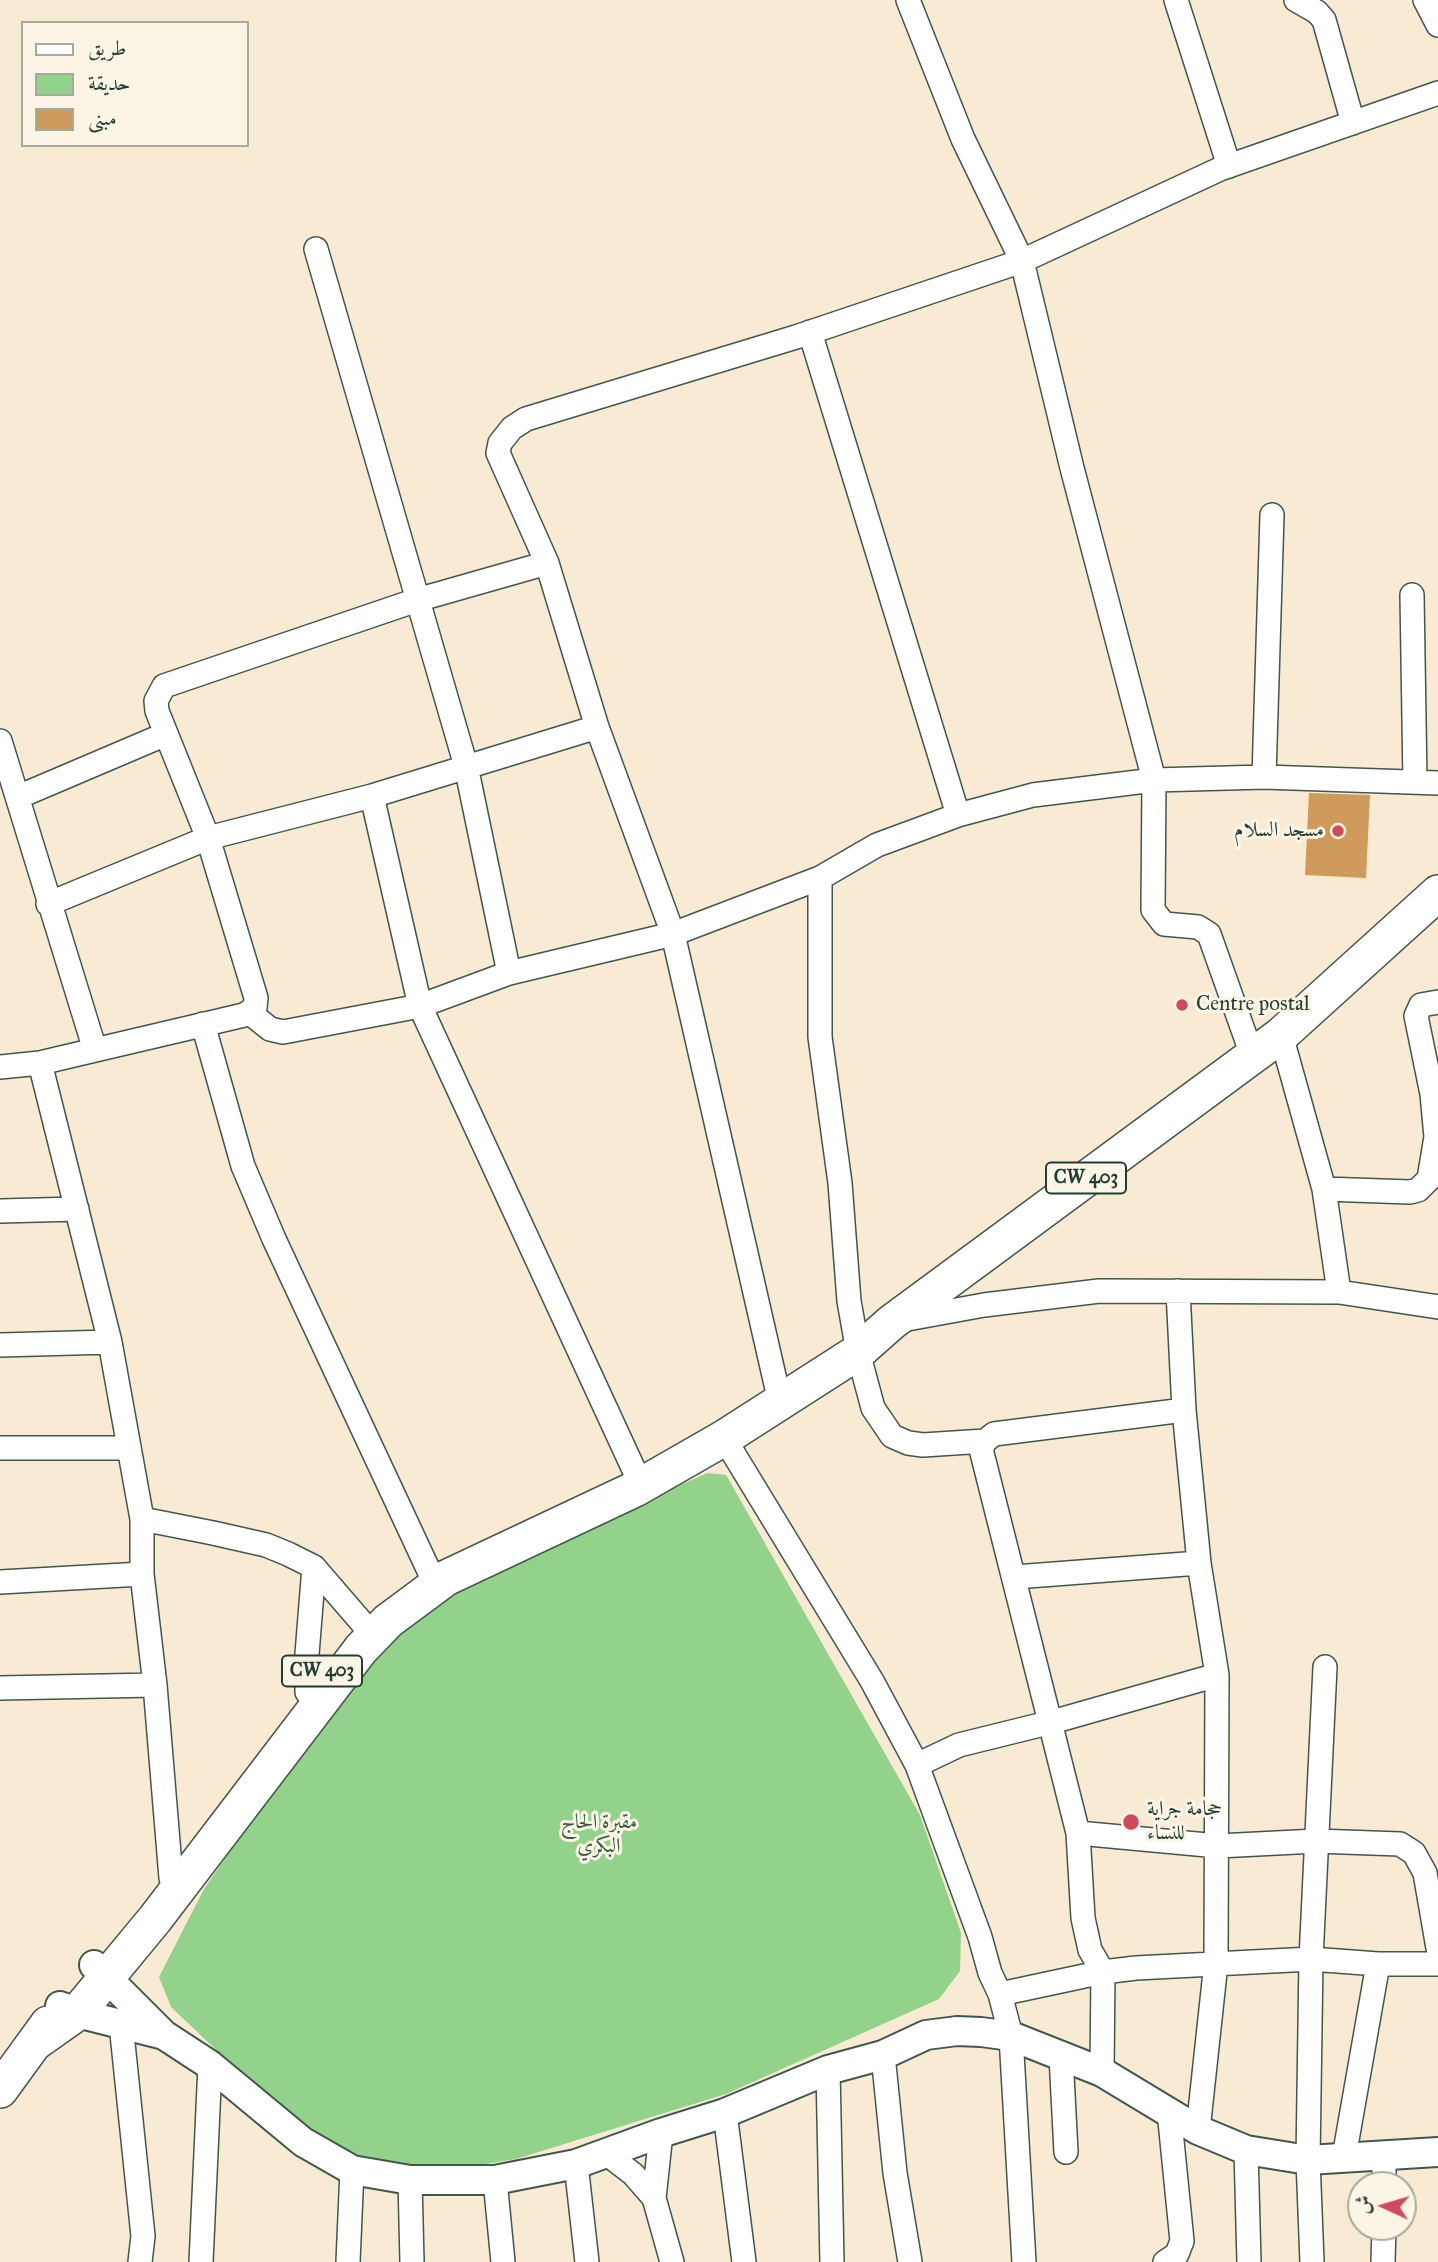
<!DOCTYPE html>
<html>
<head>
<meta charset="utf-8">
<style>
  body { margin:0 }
  #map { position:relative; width:1438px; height:2262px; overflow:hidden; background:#f8ead3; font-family:"IM FELL Great Primer",Amiri,serif }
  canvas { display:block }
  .legend { position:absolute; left:21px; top:21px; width:228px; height:126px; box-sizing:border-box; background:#fcf5e5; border:2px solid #a4ab9e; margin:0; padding:9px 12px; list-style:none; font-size:21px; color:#1f3d34 }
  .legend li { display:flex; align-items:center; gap:14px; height:35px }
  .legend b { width:35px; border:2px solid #a4ab9e }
  .north { position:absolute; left:1347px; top:2171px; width:70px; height:70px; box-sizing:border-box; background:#fcf5e5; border:2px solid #a4ab9e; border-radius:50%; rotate:274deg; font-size:19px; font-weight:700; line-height:28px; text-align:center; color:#1f3d34 }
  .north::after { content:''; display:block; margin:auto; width:24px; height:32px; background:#d1495b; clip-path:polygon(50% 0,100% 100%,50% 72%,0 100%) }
</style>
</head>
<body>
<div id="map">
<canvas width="1438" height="2262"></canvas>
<ul class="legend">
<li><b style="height:9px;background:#fff"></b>طريق</li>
<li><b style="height:19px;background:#92d28a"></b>حديقة</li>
<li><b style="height:19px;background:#cf9b5d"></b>مبنى</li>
</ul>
<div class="north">ش</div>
</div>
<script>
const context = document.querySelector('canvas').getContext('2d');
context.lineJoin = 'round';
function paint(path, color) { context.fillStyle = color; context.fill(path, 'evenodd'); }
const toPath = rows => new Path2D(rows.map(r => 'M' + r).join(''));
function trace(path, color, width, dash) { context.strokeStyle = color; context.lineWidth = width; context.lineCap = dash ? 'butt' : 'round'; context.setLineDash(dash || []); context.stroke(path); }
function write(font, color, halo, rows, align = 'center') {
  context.font = font + ' "IM FELL Great Primer",Amiri,serif'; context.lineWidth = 6; context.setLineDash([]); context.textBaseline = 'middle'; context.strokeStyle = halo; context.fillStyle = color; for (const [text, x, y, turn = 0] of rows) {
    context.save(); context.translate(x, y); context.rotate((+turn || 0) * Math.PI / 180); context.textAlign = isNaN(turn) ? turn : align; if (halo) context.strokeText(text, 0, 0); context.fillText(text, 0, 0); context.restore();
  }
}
paint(toPath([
  [707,1473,726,1475,920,1815,961,1933,960,1971,939,1999,726,2094,516,2159,462,2168,409,2165,348,2156,312,2141,171,2007,159,1977,204,1889,372,1646,437,1594]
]), '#92d28a');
paint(toPath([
  [1309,793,1370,795,1366,878,1305,875]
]), '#cf9b5d');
const minor = toPath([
  [908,0,963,139,1022,261,1072,468,1154,780,1153,910,1164,924,1198,927,1209,934,1252,1055],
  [1176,0,1229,166],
  [1296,0,1317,12,1324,20,1353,123],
  [1425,0,1438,25],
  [316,249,466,766,509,973],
  [810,332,958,815],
  [1412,595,1415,782],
  [0,741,95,1050],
  [1264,777,1272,515],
  [372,796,420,1006,635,1472],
  [18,797,166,734],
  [820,878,820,1037,840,1183,849,1301,858,1352,873,1408,892,1436,908,1443,923,1445,985,1441],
  [48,904,208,838,372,796,597,727],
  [250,1013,270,1029,283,1032,420,1006,509,973,673,934,820,878,877,845,958,815,1033,795,1154,780,1264,777,1438,783],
  [203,1024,243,1166,274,1239,430,1573],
  [1281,1035,1324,1189,1339,1292],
  [40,1063,110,1342,142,1519,142,1574,155,1685,171,1878],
  [0,1067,40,1063,95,1050,244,1015,255,1008,256,998,208,838,157,711,156,701,164,686,417,600,547,563],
  [1324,1189,1410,1192,1418,1190,1429,1179,1436,1137,1432,1094,1416,1016,1421,1005,1438,1002],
  [0,1211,77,1209],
  [1178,1291,1184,1410,1199,1563,1217,1675,1216,1963,1198,2130],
  [902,1320,984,1305,1099,1291,1339,1292,1438,1307],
  [0,1345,110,1342],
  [780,1402,673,934,597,727,547,563,498,453,500,443,512,428,526,419,796,337,1022,261,1220,169,1438,93],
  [724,1438,872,1681,917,1765,980,1937,990,1973,1000,1994,1011,2036,1024,2262],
  [0,1448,127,1448],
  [142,1519,213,1533,266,1545,288,1554,314,1567,364,1625],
  [1015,1577,1199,1563],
  [0,1582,142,1574],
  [0,1688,155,1685],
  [307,1692,307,1654,314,1567],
  [917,1765,959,1745,1052,1722,1217,1675],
  [1078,1833,1218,1846,1316,1841,1400,1844,1414,1853,1425,1873,1438,1948],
  [1000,1994,1103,1972,1136,1968,1311,1959,1378,1964,1438,1964],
  [121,2024,143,2236,140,2262],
  [883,2055,895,2173,910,2262],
  [1061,2056,1066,2152],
  [828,2070,832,2262],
  [1102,2072,1103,1972,1090,1950,1083,1918,1078,1833,981,1449,985,1441,994,1434,1184,1410],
  [725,2113,744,2262],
  [661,2133,654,2198,672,2262],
  [1246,2150,1249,2262],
  [607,2154,633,2174,654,2198],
  [1344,2157,1378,1964],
  [576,2164,587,2262],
  [410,2180,412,2262],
  [495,2180,503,2262],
  [1384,2185,1384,2154],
  [201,2262,210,2065],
  [348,2262,352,2170],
  [1165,2262,1177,2254,1182,2241,1169,2111],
  [1312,2262,1308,2160,1311,1959,1325,1667],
  [1383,2262,1384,2227]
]);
const tertiary = toPath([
  [94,1965,164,2035,210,2065,303,2142,352,2170,410,2180,495,2180,576,2164,661,2133,725,2113,828,2070,883,2055,926,2035,957,2031,981,2032,1011,2036,1102,2072,1198,2130,1246,2150,1308,2160,1438,2152],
  [60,2006,77,2013,164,2035]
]);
const primary = toPath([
  [36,2042,77,2013,107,1977,155,1919,361,1649,388,1621,446,1578,635,1489,724,1438,858,1352,892,1322,1281,1035,1438,893],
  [0,2090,48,2024]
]);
trace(minor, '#40574c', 26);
trace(tertiary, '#40574c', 32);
trace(primary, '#40574c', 38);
trace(minor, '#fff', 23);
trace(tertiary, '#fff', 28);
trace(primary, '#fff', 35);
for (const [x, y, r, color] of [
  [1338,831,7,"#d1495b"],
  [1182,1005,7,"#d1495b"],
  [1131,1822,9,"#d1495b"]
]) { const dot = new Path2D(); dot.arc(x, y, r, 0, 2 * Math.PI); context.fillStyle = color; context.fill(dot); trace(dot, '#fcf5e5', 2.5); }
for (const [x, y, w] of [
  [1086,1178,80],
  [322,1671,80]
]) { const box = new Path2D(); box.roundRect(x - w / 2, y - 15.5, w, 31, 5); context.fillStyle = '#fcf5e5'; context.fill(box); trace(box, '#1f3d34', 2); }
write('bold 19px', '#1f3d34', null, [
  ["CW 403",1086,1178],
  ["CW 403",322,1671]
]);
write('21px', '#1f3d34', '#fcf5e5', [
  ["مسجد السلام",1324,831,"right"],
  ["Centre postal",1196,1005],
  ["حجامة جراية",1147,1810],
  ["للنساء",1147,1834]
], 'left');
write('21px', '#365b45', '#fcf5e5', [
  ["مقبرة الحاج",599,1823],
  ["البكري",599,1847]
]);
</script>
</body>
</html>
